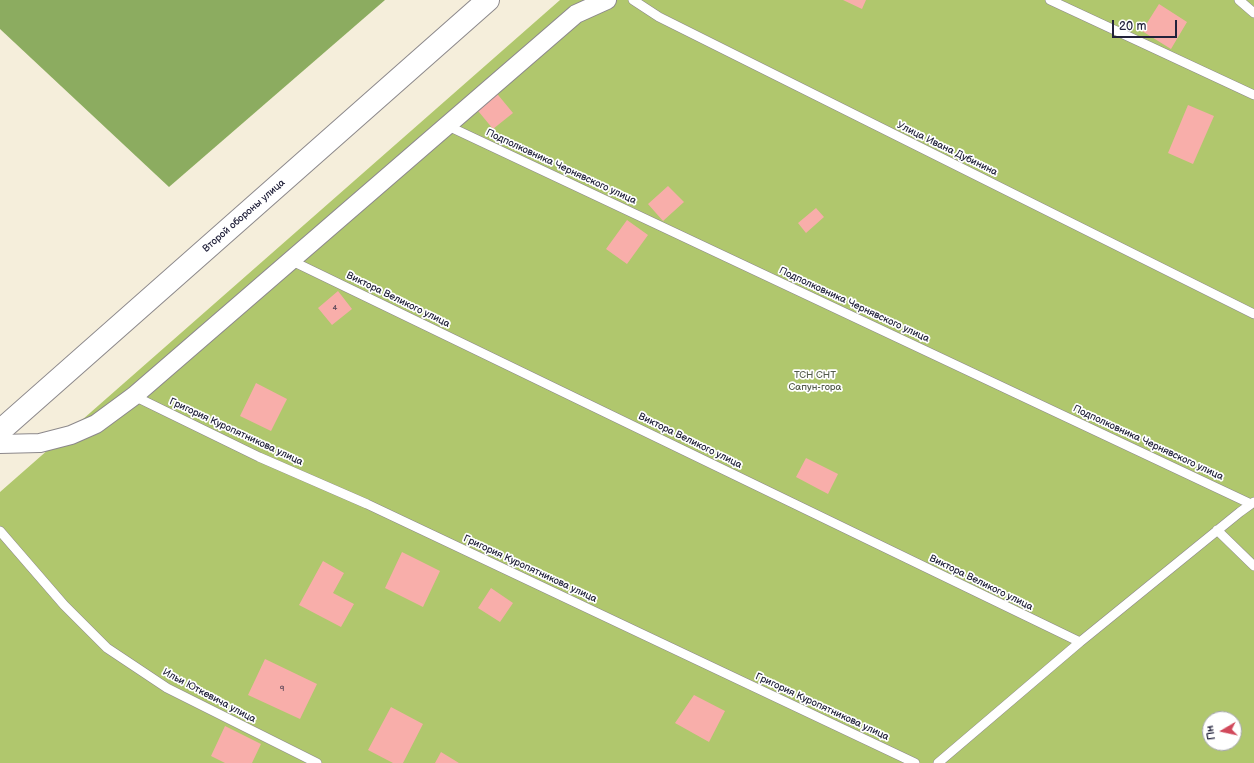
<!DOCTYPE html>
<html>
<head>
<meta charset="utf-8">
<style>
  body { margin:0 }
  #map { position:relative; width:1254px; height:763px; overflow:hidden; background:#f5eedb; font-family:"Balsamiq Sans",sans-serif }
  canvas { display:block }
  .north { position:absolute; left:1202px; top:711px; width:40px; height:40px; box-sizing:border-box; background:#fff; border:1px solid #a7a7b1; border-radius:50%; rotate:261deg; font-size:11px; font-weight:700; line-height:16px; text-align:center; color:#22223b }
  .north::after { content:''; display:block; margin:auto; width:14px; height:18px; background:#d1495b; clip-path:polygon(50% 0,100% 100%,50% 72%,0 100%) }
  .scale { position:absolute; left:1112px; top:20px; width:65px; height:18px; box-sizing:border-box; border:2px solid #22223b; border-top:0; padding-left:5px; font-size:12px; line-height:14px; white-space:nowrap; color:#22223b; -webkit-text-stroke:3px #fff; paint-order:stroke }
</style>
</head>
<body>
<div id="map">
<canvas width="1254" height="763"></canvas>
<div class="north">Пн</div>
<div class="scale">20 m</div>
</div>
<script>
const context = document.querySelector('canvas').getContext('2d');
context.lineJoin = 'round';
function paint(path, color) { context.fillStyle = color; context.fill(path, 'evenodd'); }
const toPath = rows => new Path2D(rows.map(r => 'M' + r).join(''));
function trace(path, color, width, dash) { context.strokeStyle = color; context.lineWidth = width; context.lineCap = dash ? 'butt' : 'round'; context.setLineDash(dash || []); context.stroke(path); }
function write(font, color, halo, rows, align = 'center') {
  context.font = font + ' "Balsamiq Sans",sans-serif'; context.lineWidth = 3.5; context.setLineDash([]); context.textBaseline = 'middle'; context.strokeStyle = halo; context.fillStyle = color; for (const [text, x, y, turn = 0] of rows) {
    context.save(); context.translate(x, y); context.rotate((+turn || 0) * Math.PI / 180); context.textAlign = isNaN(turn) ? turn : align; if (halo) context.strokeText(text, 0, 0); context.fillText(text, 0, 0); context.restore();
  }
}
paint(toPath([
  [560,0,1254,0,1254,763,0,763,0,492],
  [1210,719,1234,719,1234,743,1210,743]
]), '#b0c76d');
paint(toPath([
  [0,0,385,0,169,187,0,29]
]), '#8cac60');
paint(toPath([
  [843,0,866,0,862,9],
  [1159,4,1187,22,1171,49,1142,31],
  [494,90,513,113,493,129,474,106],
  [1188,105,1214,116,1193,164,1168,153],
  [668,186,684,202,663,221,648,204],
  [816,208,824,217,806,233,798,223],
  [627,220,648,235,627,264,606,249],
  [338,291,352,309,332,325,318,308],
  [256,383,287,399,271,431,240,416],
  [806,458,838,474,828,494,796,477],
  [402,552,440,571,423,607,385,588],
  [323,561,344,573,333,593,354,604,341,627,299,605],
  [491,588,513,603,500,622,478,608],
  [265,659,317,684,300,719,248,695],
  [694,695,725,711,709,742,675,723],
  [391,707,423,724,403,763,393,763,368,750],
  [225,726,261,744,252,763,225,763,211,756],
  [441,752,459,763,435,763]
]), '#f8aeaa');
const lane = toPath([
  [633,0,659,17,1254,314],
  [1050,0,1254,95],
  [1239,0,1254,13],
  [448,126,1251,504],
  [290,260,1080,642],
  [134,396,259,457,367,504,915,763],
  [1217,530,1254,566],
  [0,531,64,605,107,648,167,688,317,763],
  [938,763,1080,642,1240,512,1254,502]
]);
const street = toPath([
  [0,444,40,443,71,435,96,424,134,396,576,14,607,0]
]);
const primary = toPath([
  [0,431,488,0]
]);
trace(lane, '#8c888b', 10);
trace(street, '#8c888b', 20);
trace(primary, '#8c888b', 24);
trace(lane, '#fff', 9);
trace(street, '#fff', 18);
trace(primary, '#fff', 22);
write('8px', '#584557', null, [
  ["4",335,308],
  ["9",282,689]
]);
write('10px', '#22223b', '#fff', [
  ["Улица Ивана Дубинина",947,149,26],
  ["Подполковника Чернявского улица",561,167,25],
  ["Второй обороны улица",244,216,-41],
  ["Виктора Великого улица",398,300,26],
  ["Подполковника Чернявского улица",854,305,25],
  ["Григория Куропятникова улица",236,432,25],
  ["Виктора Великого улица",690,441,26],
  ["Подполковника Чернявского улица",1148,443,25],
  ["Григория Куропятникова улица",530,569,25],
  ["Виктора Великого улица",981,583,26],
  ["Ильи Юткевича улица",209,696,28],
  ["Григория Куропятникова улица",822,707,25]
]);
write('10px', '#545c4c', '#fff', [
  ["ТСН СНТ",815,375],
  ["Сапун-гора",815,387]
]);
</script>
</body>
</html>
